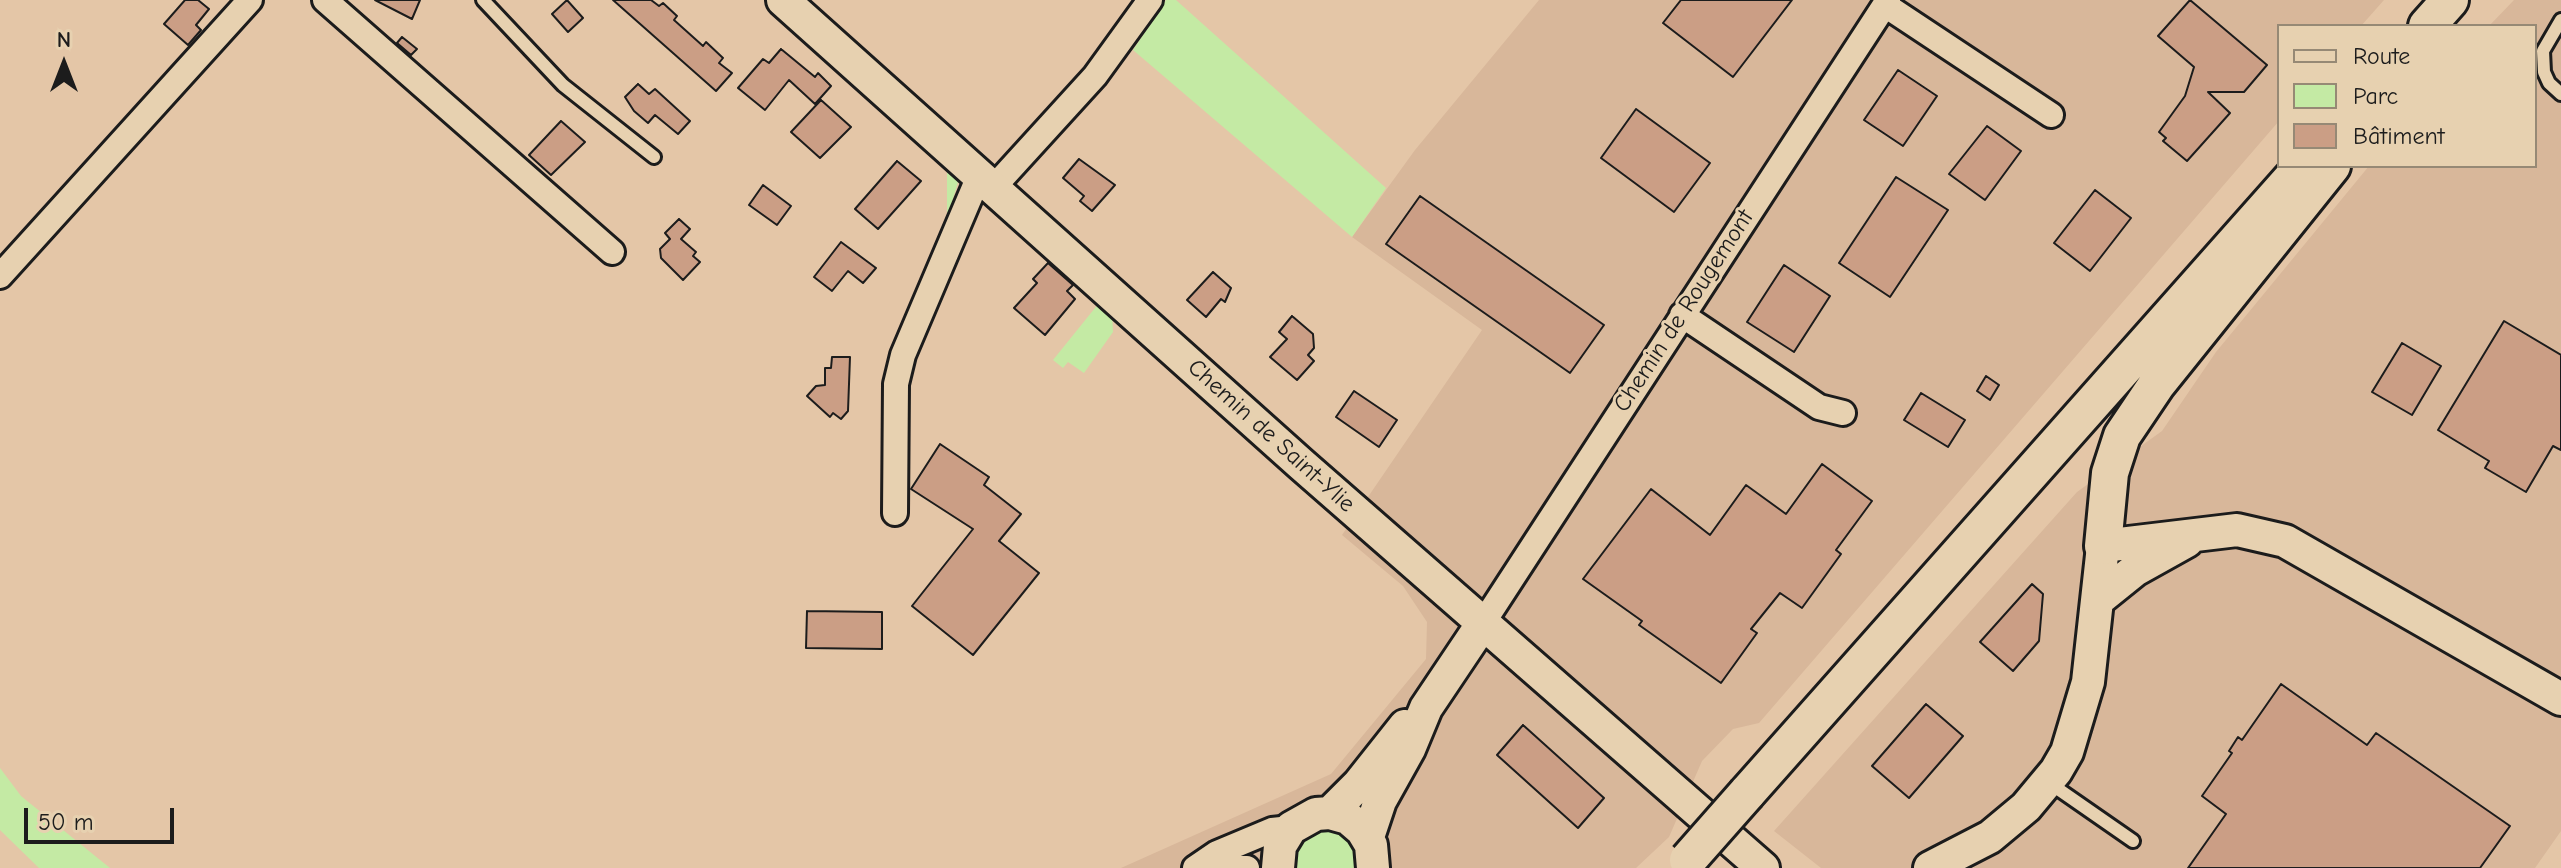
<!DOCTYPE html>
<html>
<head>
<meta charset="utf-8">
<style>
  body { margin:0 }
  #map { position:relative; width:2561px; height:868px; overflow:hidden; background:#e4c6a7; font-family:"Comic Neue",sans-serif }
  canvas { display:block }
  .legend { position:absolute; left:2277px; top:24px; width:260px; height:144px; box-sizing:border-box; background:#e7d1b0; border:2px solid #968975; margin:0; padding:10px 14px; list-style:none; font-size:24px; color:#1c1c1c }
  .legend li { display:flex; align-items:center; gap:16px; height:40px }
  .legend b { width:40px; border:2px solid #968975 }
  .north { position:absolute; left:24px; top:24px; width:80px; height:80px; -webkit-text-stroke:6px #e7d1b0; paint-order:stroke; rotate:0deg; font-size:22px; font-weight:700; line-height:32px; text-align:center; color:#1c1c1c }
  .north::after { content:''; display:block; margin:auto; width:28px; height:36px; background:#1c1c1c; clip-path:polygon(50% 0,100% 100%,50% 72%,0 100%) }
  .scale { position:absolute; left:24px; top:808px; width:150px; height:36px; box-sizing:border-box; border:4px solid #1c1c1c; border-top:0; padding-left:10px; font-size:24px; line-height:28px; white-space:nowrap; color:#1c1c1c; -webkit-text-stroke:6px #e7d1b0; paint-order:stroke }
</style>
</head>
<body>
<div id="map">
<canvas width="2561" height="868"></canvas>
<ul class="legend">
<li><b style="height:10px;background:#e7d1b0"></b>Route</li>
<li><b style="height:22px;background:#c4eaa4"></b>Parc</li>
<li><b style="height:22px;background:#cb9e85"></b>Bâtiment</li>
</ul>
<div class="north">N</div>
<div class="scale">50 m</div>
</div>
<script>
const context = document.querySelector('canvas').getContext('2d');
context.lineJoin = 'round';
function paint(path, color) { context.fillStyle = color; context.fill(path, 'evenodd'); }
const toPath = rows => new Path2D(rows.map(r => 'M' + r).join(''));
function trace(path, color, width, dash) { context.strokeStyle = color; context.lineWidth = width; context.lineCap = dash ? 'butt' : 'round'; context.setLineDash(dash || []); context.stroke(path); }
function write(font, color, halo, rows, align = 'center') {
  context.font = font + ' "Comic Neue",sans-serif'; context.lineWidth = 6; context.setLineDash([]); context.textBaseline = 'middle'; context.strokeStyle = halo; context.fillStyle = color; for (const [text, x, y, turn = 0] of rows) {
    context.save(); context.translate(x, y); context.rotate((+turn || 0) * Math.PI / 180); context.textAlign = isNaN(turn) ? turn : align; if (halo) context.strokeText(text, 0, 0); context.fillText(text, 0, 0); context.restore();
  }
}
paint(toPath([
  [1539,0,2384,0,2361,26,2279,26,2279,121,1759,723,1733,729,1702,761,1669,837,1636,868,1121,868,1331,774,1426,659,1427,622,1403,586,1342,535,1482,330,1352,237,1415,150],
  [2514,0,2561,0,2561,831,2535,868,1821,868,1774,831,2077,492,2162,431,2216,352,2369,166,2535,166,2535,26,2489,26]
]), '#d8b79a');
paint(toPath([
  [1166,0,1176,0,1386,188,1352,237,1133,50],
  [947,168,958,182,947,219],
  [1099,303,1112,311,1113,332,1084,373,1068,362,1063,368,1053,360],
  [0,768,21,796,110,868,39,868,0,830],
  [1316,825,1351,834,1362,868,1290,868,1291,850]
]), '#c4eaa4');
const building = toPath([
  [185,0,198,0,209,9,196,25,201,30,188,45,164,24,185,0],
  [375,0,420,0,412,19,375,0],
  [567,0,583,18,568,32,552,14,567,0],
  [613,0,651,0,659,6,663,3,677,16,674,20,703,46,706,42,723,58,719,63,732,73,716,91,613,0],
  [1681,0,1792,0,1733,77,1663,23,1681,0],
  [2190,0,2267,65,2244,92,2208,92,2230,113,2187,161,2163,141,2166,138,2159,132,2185,96,2194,67,2158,36,2190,0],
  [402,37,417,49,411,55,397,43,402,37],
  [781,49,815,77,818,73,831,86,815,104,789,80,765,110,738,88,763,59,769,63,781,49],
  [1898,70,1937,96,1903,146,1864,120,1898,70],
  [638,84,649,94,655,89,690,121,678,134,655,115,648,123,634,111,625,97,638,84],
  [821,100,851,127,820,158,791,132,821,100],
  [1636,109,1710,163,1674,212,1601,158,1636,109],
  [561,121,585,142,551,175,529,155,561,121],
  [1987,126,2021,151,1985,200,1949,174,1987,126],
  [1079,159,1115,185,1092,211,1080,201,1084,196,1063,178,1079,159],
  [897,161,921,181,878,229,855,209,897,161],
  [1896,177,1948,210,1890,297,1839,263,1896,177],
  [763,185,791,206,777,225,749,205,763,185],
  [2095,190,2131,218,2090,271,2054,243,2095,190],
  [1420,196,1604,325,1570,373,1386,244,1420,196],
  [679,219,690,229,681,239,696,252,693,256,700,262,683,280,661,258,660,249,670,239,665,233,679,219],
  [841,242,876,268,863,283,848,271,832,291,814,277,841,242],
  [1048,263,1073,285,1067,291,1075,299,1045,335,1014,308,1037,283,1033,279,1048,263],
  [1784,265,1830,296,1794,352,1747,322,1784,265],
  [1213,272,1231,288,1225,302,1221,299,1206,317,1187,300,1213,272],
  [1292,316,1313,334,1314,348,1308,355,1314,361,1297,380,1270,357,1287,339,1279,332,1292,316],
  [2504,321,2561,355,2561,450,2553,446,2526,492,2485,468,2489,461,2438,430,2504,321],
  [2402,343,2441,366,2412,415,2372,392,2402,343],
  [832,357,850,357,848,411,841,419,833,413,830,417,807,396,816,386,825,385,825,368,831,368,832,357],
  [1986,376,1999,385,1990,400,1977,391,1986,376],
  [1354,391,1397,420,1379,447,1336,417,1354,391],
  [1921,393,1965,420,1948,447,1904,420,1921,393],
  [940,444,989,477,984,485,1021,514,999,541,1039,573,973,655,912,606,973,529,911,489,940,444],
  [1822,464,1872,501,1836,550,1841,554,1802,608,1780,593,1751,629,1757,633,1721,683,1639,625,1642,621,1583,579,1651,489,1710,535,1746,485,1786,514,1822,464],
  [2032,584,2043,594,2039,641,2013,671,1980,642,2032,584],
  [807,611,882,612,882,649,806,648,807,611],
  [2281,684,2367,745,2376,733,2510,826,2480,868,2188,868,2226,814,2202,796,2232,753,2229,751,2238,737,2242,740,2281,684],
  [1926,704,1963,736,1909,798,1872,766,1926,704],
  [1523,725,1604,798,1578,828,1497,755,1523,725]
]);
paint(building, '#cb9e85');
trace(building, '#1c1c1c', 2);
const lane = toPath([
  [483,0,563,85,654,157],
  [2561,20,2543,51,2544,72,2549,83,2561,94],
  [2048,782,2133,841]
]);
const street = toPath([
  [325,0,612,252],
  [1885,5,2051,115],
  [993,188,1095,76,1150,0],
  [0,276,250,0],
  [1682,315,1819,407,1843,413],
  [895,513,896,384,903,355,979,176],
  [1483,623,1888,0],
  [1195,868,1217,853,1272,830,1291,828],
  [1201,868,1247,868]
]);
const secondary = toPath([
  [783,0,1301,464,1763,868],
  [2099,599,2135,570,2187,541],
  [1330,813,1359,784,1405,726],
  [1368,837,1380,801,1409,749,1426,708,1483,623],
  [1278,868,1280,846,1291,828,1316,814,1330,813,1348,818,1362,830,1371,845,1373,868],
  [1930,868,1990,837,2026,807,2056,771,2067,752,2088,682,2103,546,2237,530,2285,541,2561,699]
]);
const primary = toPath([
  [2427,26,2450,0],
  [2103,546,2110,473,2122,436,2157,384,2332,166],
  [1747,793,2303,166]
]);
trace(lane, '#1c1c1c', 18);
trace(street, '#1c1c1c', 30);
trace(secondary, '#1c1c1c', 38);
trace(primary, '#1c1c1c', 42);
trace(lane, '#e7d1b0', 12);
trace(street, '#e7d1b0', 24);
trace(secondary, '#e7d1b0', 32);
trace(primary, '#e7d1b0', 36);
const primaryBridge = toPath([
  [1688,860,1747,793]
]);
trace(primaryBridge, '#1c1c1c', 42, []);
trace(primaryBridge, '#e7d1b0', 36);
write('24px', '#1c1c1c', '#e7d1b0', [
  ["Chemin de Rougemont",1684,311,-57],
  ["Chemin de Saint-Ylie",1271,436,42]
]);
</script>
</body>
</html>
